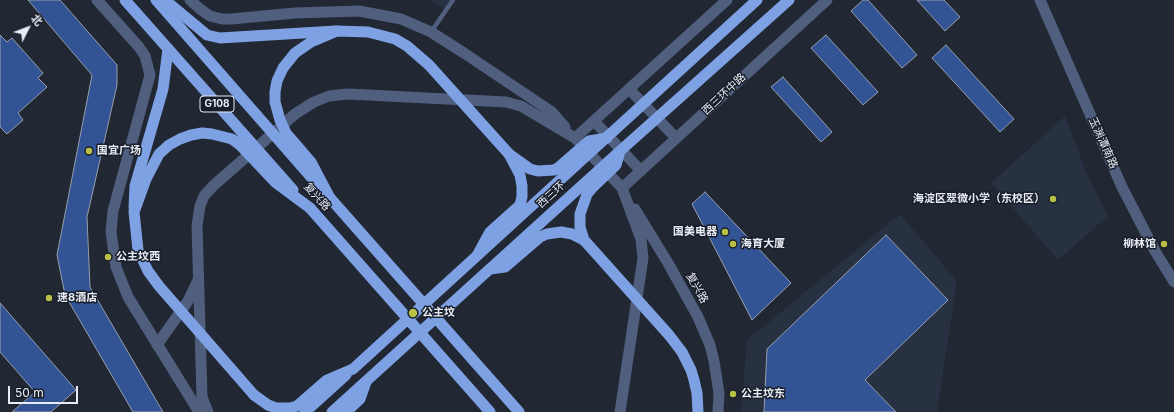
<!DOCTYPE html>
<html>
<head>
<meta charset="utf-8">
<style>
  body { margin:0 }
  #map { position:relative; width:1174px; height:412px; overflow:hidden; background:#212733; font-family:Inter,"Noto Sans SC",sans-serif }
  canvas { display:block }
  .north { position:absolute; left:8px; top:8px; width:40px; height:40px; -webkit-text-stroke:3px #181e29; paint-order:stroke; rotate:48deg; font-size:11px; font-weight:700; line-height:16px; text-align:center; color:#e8ecf4 }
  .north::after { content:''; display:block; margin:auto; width:14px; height:18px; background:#e8ecf4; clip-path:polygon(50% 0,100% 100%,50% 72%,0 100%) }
  .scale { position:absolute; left:8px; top:386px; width:70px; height:18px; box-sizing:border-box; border:2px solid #e8ecf4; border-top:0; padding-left:5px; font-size:12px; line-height:14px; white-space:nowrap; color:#e8ecf4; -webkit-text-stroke:3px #181e29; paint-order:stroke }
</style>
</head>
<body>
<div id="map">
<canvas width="1174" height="412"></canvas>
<div class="north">北</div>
<div class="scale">50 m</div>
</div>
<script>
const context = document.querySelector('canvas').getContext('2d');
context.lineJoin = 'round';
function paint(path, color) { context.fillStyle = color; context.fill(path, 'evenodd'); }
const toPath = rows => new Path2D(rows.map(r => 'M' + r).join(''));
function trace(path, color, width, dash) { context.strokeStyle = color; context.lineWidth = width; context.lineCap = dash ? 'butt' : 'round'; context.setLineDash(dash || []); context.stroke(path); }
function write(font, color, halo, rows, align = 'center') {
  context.font = font + ' Inter,"Noto Sans SC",sans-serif'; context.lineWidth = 3; context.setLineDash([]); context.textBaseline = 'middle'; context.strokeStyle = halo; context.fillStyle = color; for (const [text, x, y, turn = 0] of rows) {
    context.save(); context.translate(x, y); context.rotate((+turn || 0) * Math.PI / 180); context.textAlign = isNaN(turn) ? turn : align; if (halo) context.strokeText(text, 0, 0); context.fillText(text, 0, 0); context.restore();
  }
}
paint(toPath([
  [431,0,453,0,446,10],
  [1065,116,1087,174,1108,216,1058,260,991,183],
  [900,214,957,281,937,412,741,412,747,340]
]), '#283141');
const building = toPath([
  [28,0,60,0,117,65,117,85,87,217,90,287,163,412,133,412,65,295,57,255,92,75,28,0],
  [863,0,868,0,917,55,902,68,851,11,863,0],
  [917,0,944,0,960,17,945,31,917,0],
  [0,35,7,42,12,38,43,73,38,78,47,87,18,113,23,120,7,134,0,127,0,35],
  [826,35,878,92,863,105,811,48,826,35],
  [946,45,1014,119,1000,132,932,58,946,45],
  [783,77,832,132,821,142,771,87,783,77],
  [705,192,791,283,752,320,692,204,705,192],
  [886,235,948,300,865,380,896,412,764,412,767,349,886,235],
  [0,303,76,390,51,412,12,412,35,392,0,352,0,303]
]);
paint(building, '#325495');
trace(building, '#979fad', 1);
trace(toPath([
  [431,32,453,0]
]), '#4f5f7d', 4.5);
trace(toPath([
  [97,0,139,47,145,56,150,75,113,211,111,232,116,267,128,297,199,412],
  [190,0,200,9,210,16,222,19,231,19,295,13,359,11,401,19,431,32,464,53,552,112,565,127],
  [1040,0,1122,187,1155,251,1174,282],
  [629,89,676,138],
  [594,121,641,171],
  [575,138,727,0],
  [622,188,827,0],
  [635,209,668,263,698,317,710,345,714,361,719,393,718,412],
  [157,345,188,301,197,282],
  [208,412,202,397,197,226,200,206,204,196,213,186,295,114,314,102,329,96,348,94,506,102,521,106,575,138,622,188,641,239,643,258,620,412]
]), '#4f5f7d', 11);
trace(toPath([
  [165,0,207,35,220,38,336,31],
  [330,198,519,412],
  [134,208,135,186,163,89,168,49],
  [310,208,490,412],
  [478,254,490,232,520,205,522,197,522,186,520,175,509,154],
  [490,269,505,267,540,237,547,234,561,232,572,234,584,240],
  [254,395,268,405,276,408,290,408,297,406,303,401,327,380,353,369],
  [305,412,346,375],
  [346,412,360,399,366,382]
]), '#7ea1e4', 11);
trace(toPath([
  [125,0,293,190],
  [156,0,317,184],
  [620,151,616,165,593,187,587,194,585,200,580,214,580,227,584,240,669,335,682,352,691,370,694,380,697,393,698,412],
  [330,198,311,162,286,133,280,120,275,102,275,92,277,81,283,68,295,53,311,42,337,31,368,32,395,39,407,46,429,65,509,154,530,169,538,171,554,170,558,168,589,141,607,138],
  [353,369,757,0],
  [254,395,159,286,148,271,138,250,134,212,146,179,159,154,169,145,180,139,191,135,202,133,212,134,232,139,240,145,275,182,310,208],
  [332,412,620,151,789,0]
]), '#7ea1e4', 11);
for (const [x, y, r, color] of [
  [89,151,4,"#b9c046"],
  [1053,199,4,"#b9c046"],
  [725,232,4,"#b9c046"],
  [733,244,4,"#b9c046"],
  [1164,244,4,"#b9c046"],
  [108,257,4,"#b9c046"],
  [49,298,4,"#b9c046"],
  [413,313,5,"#b9c046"],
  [733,394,4,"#b9c046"]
]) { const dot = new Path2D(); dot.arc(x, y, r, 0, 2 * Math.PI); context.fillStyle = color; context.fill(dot); trace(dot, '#181e29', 1.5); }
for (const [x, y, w] of [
  [217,104,34]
]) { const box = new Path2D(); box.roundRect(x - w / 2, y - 8, w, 16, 3); context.fillStyle = '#181e29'; context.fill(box); trace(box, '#e8ecf4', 1); }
write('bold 10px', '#e8ecf4', null, [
  ["G108",217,104]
]);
write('11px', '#e8ecf4', '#181e29', [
  ["西三环中路",724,94,-43],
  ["玉渊潭南路",1103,143,66],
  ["西三环",551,195,-42],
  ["复兴路",317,197,48],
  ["复兴路",697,288,61]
]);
write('bold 11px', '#e8ecf4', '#181e29', [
  ["国宜广场",97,151],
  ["海淀区翠微小学（东校区）",1045,199,"right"],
  ["国美电器",717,232,"right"],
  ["海育大厦",741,244],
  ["柳林馆",1156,244,"right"],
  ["公主坟西",116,257],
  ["速8酒店",57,298],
  ["公主坟",422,313],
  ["公主坟东",741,394]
], 'left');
</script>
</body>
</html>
